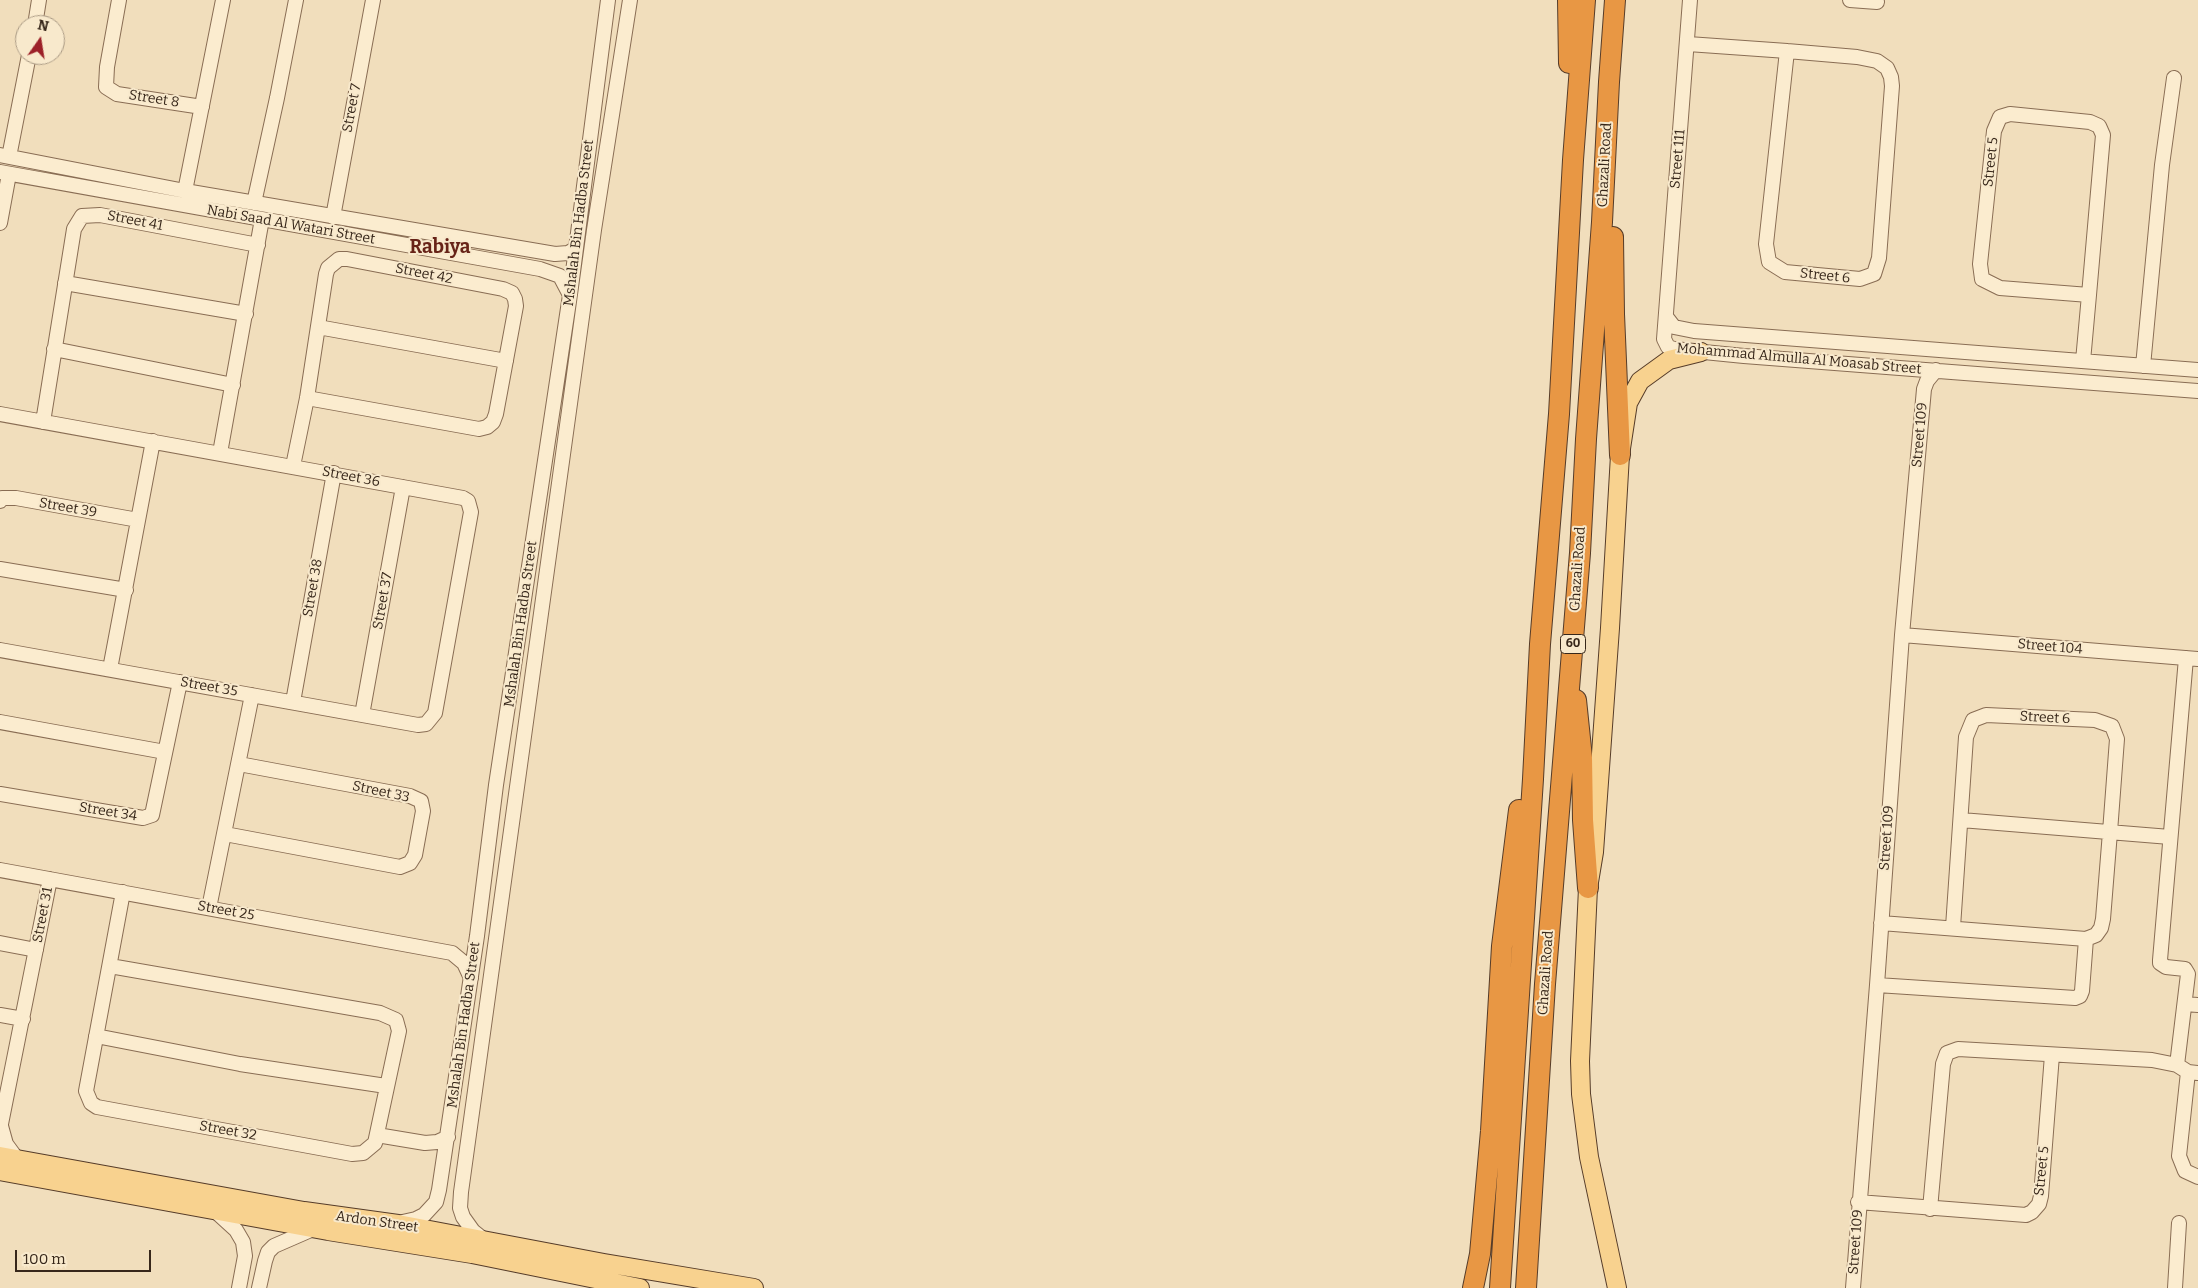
<!DOCTYPE html>
<html>
<head>
<meta charset="utf-8">
<style>
  body { margin:0 }
  #map { position:relative; width:2198px; height:1288px; overflow:hidden; background:#f1debc; font-family:Bitter,serif }
  canvas { display:block }
  .north { position:absolute; left:15px; top:15px; width:50px; height:50px; box-sizing:border-box; background:#f8e9cc; border:1px solid #ab9b85; border-radius:50%; rotate:13deg; font-size:14px; font-weight:700; line-height:20px; text-align:center; color:#37271a }
  .north::after { content:''; display:block; margin:auto; width:18px; height:22px; background:#9c2028; clip-path:polygon(50% 0,100% 100%,50% 72%,0 100%) }
  .scale { position:absolute; left:15px; top:1250px; width:136px; height:22px; box-sizing:border-box; border:2px solid #37271a; border-top:0; padding-left:6px; font-size:15px; line-height:18px; white-space:nowrap; color:#37271a; -webkit-text-stroke:4px #f8e9cc; paint-order:stroke }
</style>
</head>
<body>
<div id="map">
<canvas width="2198" height="1288"></canvas>
<div class="north">N</div>
<div class="scale">100 m</div>
</div>
<script>
const context = document.querySelector('canvas').getContext('2d');
context.lineJoin = 'round';
const toPath = rows => new Path2D(rows.map(r => 'M' + r).join(''));
function trace(path, color, width, dash) { context.strokeStyle = color; context.lineWidth = width; context.lineCap = dash ? 'butt' : 'round'; context.setLineDash(dash || []); context.stroke(path); }
function write(font, color, halo, rows, align = 'center') {
  context.font = font + ' Bitter,serif'; context.lineWidth = 4; context.setLineDash([]); context.textBaseline = 'middle'; context.strokeStyle = halo; context.fillStyle = color; for (const [text, x, y, turn = 0] of rows) {
    context.save(); context.translate(x, y); context.rotate((+turn || 0) * Math.PI / 180); context.textAlign = isNaN(turn) ? turn : align; if (halo) context.strokeText(text, 0, 0); context.fillText(text, 0, 0); context.restore();
  }
}
const minor = toPath([
  [119,0,107,67,106,87,117,94,202,107],
  [1690,0,1664,339,1668,347,1674,349,1744,356,2198,391],
  [1850,0,1877,2],
  [35,25,39,0],
  [1688,44,1787,51,1857,57,1877,61,1887,68,1891,77,1892,86,1879,258,1874,274,1860,279,1785,272,1769,262,1766,244,1787,51],
  [0,155,185,191,555,254,568,253,575,249],
  [9,157,29,55],
  [0,172,540,269,560,276,570,295],
  [185,191,223,0],
  [254,203,277,98,296,0],
  [333,217,373,0],
  [0,223,9,174],
  [65,283,246,314],
  [1667,318,1674,327,1694,331,2198,370],
  [318,327,506,361],
  [54,349,233,385],
  [2083,361,2089,295,2103,135,2099,126,2090,122,2010,114,2000,117,1994,131,1980,264,1982,279,2000,288,2089,295],
  [2143,366,2162,165,2174,78],
  [0,414,463,498,468,501,471,512,435,713,426,724,418,725,0,650],
  [43,422,74,229,82,216,100,215,258,245],
  [220,453,262,219],
  [293,466,307,398,326,274,328,268,339,259,347,259,503,289,512,293,515,299,516,306,496,414,493,422,487,427,479,429,307,398],
  [0,501,2,498,16,498,138,520],
  [0,569,126,590],
  [1902,635,2198,659],
  [110,669,153,441],
  [293,702,334,473],
  [362,715,403,487],
  [0,722,165,752],
  [0,794,143,818,152,815,180,682],
  [1961,820,2170,837],
  [225,834,400,867,410,863,415,855,423,811,421,801,410,796,239,764],
  [0,870,452,953,464,963,471,978],
  [209,908,252,695],
  [1881,923,2086,939,2096,935,2101,928,2103,919,2110,832,2117,739,2112,726,2095,720,1986,715,1973,720,1966,737,1953,927],
  [0,943,36,950],
  [110,966,380,1013,396,1020,399,1031,375,1143,363,1153,352,1154,97,1107,91,1103,86,1091,123,892],
  [1877,985,2075,998,2080,996,2082,991,2086,939],
  [2185,1004,2198,1005],
  [0,1015,23,1019],
  [96,1036,240,1064,386,1086],
  [2177,1065,2188,974,2185,969,2166,967,2160,963,2160,960,2186,658],
  [2188,1072,2179,1156,2185,1171,2198,1177],
  [1,1126,6,1144,17,1159],
  [0,1129,50,879],
  [377,1135,425,1143,437,1142,448,1137],
  [1858,1202,2026,1215,2032,1212,2039,1204,2041,1196,2052,1055],
  [213,1209,236,1230,243,1242,245,1256,239,1288],
  [1930,1209,1943,1064,1947,1053,1958,1049,2152,1060,2177,1065,2188,1072,2198,1073],
  [398,1223,416,1219,424,1215,436,1202,439,1190,477,936,496,785,570,295,608,0],
  [483,1239,473,1231,463,1217,460,1208,461,1192,594,230,630,0],
  [259,1288,265,1261,268,1252,274,1246,313,1229],
  [1853,1288,1877,985,1902,635,1924,389,1927,381,1936,370],
  [2175,1288,2179,1223]
]);
const major = toPath([
  [0,1156,304,1211,398,1224,604,1263,754,1288],
  [0,1171,328,1231,472,1254,640,1288],
  [1617,1288,1589,1157,1581,1094,1580,1061,1588,888,1594,852,1610,628,1620,455,1628,403,1640,381,1669,360,1701,352]
]);
const highway = toPath([
  [1568,0,1569,63],
  [1613,237,1614,314,1620,455],
  [1576,700,1582,758,1583,820,1588,888],
  [1473,1288,1480,1254,1491,1131,1502,946,1519,810],
  [1500,1288,1533,779,1540,644,1559,414,1573,160,1585,0],
  [1526,1288,1545,984,1580,553,1586,439,1602,222,1609,82,1615,0]
]);
trace(minor, '#896d54', 16);
trace(major, '#563c29', 20);
trace(highway, '#563c29', 22);
trace(minor, '#fbeccf', 14);
trace(major, '#f8d28f', 18);
trace(highway, '#e89744', 20);
for (const [x, y, w] of [
  [1573,644,25]
]) { const box = new Path2D(); box.roundRect(x - w / 2, y - 9.5, w, 19, 4); context.fillStyle = '#f8e9cc'; context.fill(box); trace(box, '#37271a', 1); }
write('bold 12px', '#37271a', null, [
  ["60",1573,644]
]);
write('14px', '#37271a', '#f8e9cc', [
  ["Street 8",154,99,9],
  ["Street 7",352,108,-79],
  ["Street 111",1678,159,-85],
  ["Street 5",1991,162,-84],
  ["Ghazali Road",1605,165,-87],
  ["Street 41",135,221,11],
  ["Mshalah Bin Hadba Street",579,223,-83],
  ["Nabi Saad Al Watari Street",291,225,10],
  ["Street 42",424,274,11],
  ["Street 6",1825,276,6],
  ["Mohammad Almulla Al Moasab Street",1799,359,5],
  ["Street 109",1920,435,-85],
  ["Street 36",351,477,11],
  ["Street 39",68,508,10],
  ["Ghazali Road",1578,569,-86],
  ["Street 38",313,588,-80],
  ["Street 37",383,601,-80],
  ["Mshalah Bin Hadba Street",521,624,-82],
  ["Street 104",2050,647,5],
  ["Street 35",209,687,10],
  ["Street 6",2045,718,3],
  ["Street 33",381,792,12],
  ["Street 34",108,812,9],
  ["Street 109",1887,838,-86],
  ["Street 25",226,911,10],
  ["Street 31",43,915,-79],
  ["Ghazali Road",1546,973,-86],
  ["Mshalah Bin Hadba Street",464,1025,-82],
  ["Street 32",228,1131,10],
  ["Street 5",2042,1171,-84],
  ["Ardon Street",377,1222,8],
  ["Street 109",1856,1242,-86]
]);
write('bold 19px', '#672317', '#f8e9cc', [
  ["Rabiya",440,248]
]);
</script>
</body>
</html>
